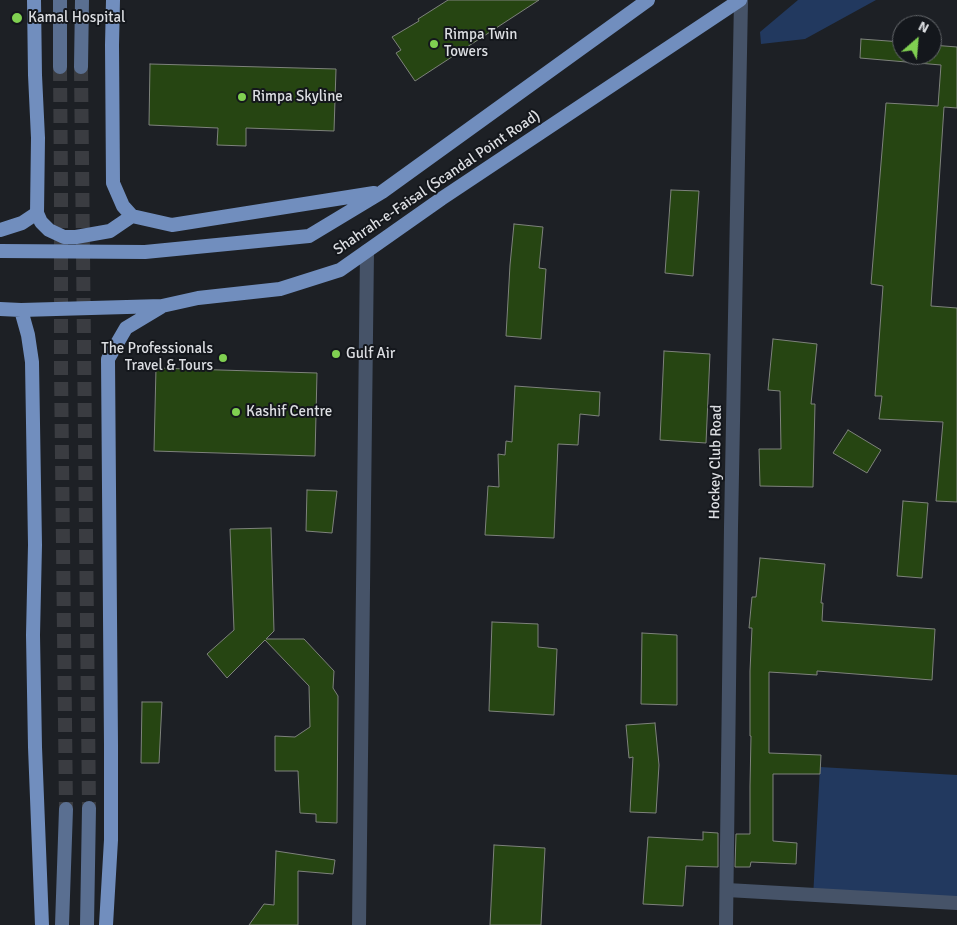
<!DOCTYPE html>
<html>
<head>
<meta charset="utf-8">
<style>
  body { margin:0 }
  #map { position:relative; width:957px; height:925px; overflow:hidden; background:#1d2025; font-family:Signika,sans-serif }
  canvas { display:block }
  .north { position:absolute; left:892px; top:15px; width:50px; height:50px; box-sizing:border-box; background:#14171c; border:1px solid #64676b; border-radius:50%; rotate:27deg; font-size:14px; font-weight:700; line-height:20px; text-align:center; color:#dcdee2 }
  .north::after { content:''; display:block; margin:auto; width:18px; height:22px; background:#80d051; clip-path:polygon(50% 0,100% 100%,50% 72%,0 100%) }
</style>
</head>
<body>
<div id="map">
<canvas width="957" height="925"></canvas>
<div class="north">N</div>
</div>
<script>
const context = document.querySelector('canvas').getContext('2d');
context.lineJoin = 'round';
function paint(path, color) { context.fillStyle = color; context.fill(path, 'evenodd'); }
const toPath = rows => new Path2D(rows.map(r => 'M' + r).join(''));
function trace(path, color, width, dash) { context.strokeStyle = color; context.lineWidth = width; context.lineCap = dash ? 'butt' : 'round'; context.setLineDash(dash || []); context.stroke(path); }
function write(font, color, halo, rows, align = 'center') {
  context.font = font + ' Signika,sans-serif'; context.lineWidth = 4; context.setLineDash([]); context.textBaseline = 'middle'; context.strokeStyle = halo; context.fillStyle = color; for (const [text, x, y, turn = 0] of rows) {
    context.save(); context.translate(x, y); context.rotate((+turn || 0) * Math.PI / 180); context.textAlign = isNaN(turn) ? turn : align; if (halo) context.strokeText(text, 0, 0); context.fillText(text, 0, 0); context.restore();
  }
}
paint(toPath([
  [798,0,876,0,805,39,761,44,760,32],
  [820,767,957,775,957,903,813,898]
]), '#22395f');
const building = toPath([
  [448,0,539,0,415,81,396,53,401,50,392,37,419,21,418,19,448,0],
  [861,39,902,42,902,55,932,55,932,45,957,47,957,108,944,107,931,306,957,308,957,502,936,501,943,422,879,419,882,396,875,396,883,286,871,284,886,103,938,106,941,65,860,58,861,39],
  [150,64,336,69,334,131,246,128,246,146,217,145,218,128,149,125,150,64],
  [671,190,699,191,693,276,665,273,671,190],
  [514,224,543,227,539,268,546,269,541,339,506,336,510,265,514,224],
  [773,339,817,344,811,404,815,404,813,487,760,486,759,449,781,449,780,391,768,390,773,339],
  [664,351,710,354,706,443,660,440,664,351],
  [156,368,317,373,315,456,154,451,156,368],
  [515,386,600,392,599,416,580,414,578,445,558,444,554,538,485,535,488,486,499,487,498,454,505,455,506,441,512,442,515,386],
  [848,430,881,450,867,473,833,453,848,430],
  [307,490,337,491,332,533,306,531,307,490],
  [903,501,928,503,922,578,897,576,903,501],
  [271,528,274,631,266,639,304,639,334,671,333,688,338,696,337,823,316,822,316,814,300,813,298,771,275,771,275,736,295,737,310,727,309,686,265,640,227,678,207,654,234,630,230,529,271,528],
  [760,558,825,564,821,603,823,603,822,621,935,629,932,680,817,671,817,675,769,672,769,753,821,755,820,774,773,774,773,841,797,843,796,864,751,862,750,867,735,867,736,834,750,834,750,786,751,736,750,736,750,671,752,628,749,628,752,597,756,597,760,558],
  [492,622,538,624,538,647,557,649,554,715,489,711,492,622],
  [642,633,677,635,677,705,641,704,642,633],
  [142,702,162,702,159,763,141,763,142,702],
  [655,723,659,765,656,813,630,812,633,757,629,758,626,725,655,723],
  [703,832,718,833,718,867,686,866,683,906,643,904,648,837,703,840,703,832],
  [494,845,545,848,541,925,490,925,494,845],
  [276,851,335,860,333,874,298,871,298,925,249,925,264,904,274,905,276,851]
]);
paint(building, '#264512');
trace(building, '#7e827c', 1);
trace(toPath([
  [60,67,61,185,61,370,66,809],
  [81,67,89,808]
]), '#3a3c41', 14, [14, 7]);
trace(toPath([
  [727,890,957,903],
  [359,925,367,251]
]), '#465368', 14);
trace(toPath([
  [726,925,731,527,741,0]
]), '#465368', 14);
trace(toPath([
  [60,0,60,67],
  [81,67,82,0],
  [62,925,66,809],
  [87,925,89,808]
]), '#5a6f91', 14);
trace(toPath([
  [113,0,112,45,113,183,123,206,132,216,172,225,374,193],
  [37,213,41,222,49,230,64,237,76,237,110,231,132,216],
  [0,230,22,223,37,213,38,138,35,75,34,0],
  [0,251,145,252,309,236,382,192,648,0],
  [0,309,21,310,162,306,198,298,280,289,340,270,441,199,740,0],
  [21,310,28,335,32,362,35,545,33,635,35,747,42,925],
  [106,925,111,840,111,745,108,359,126,328,161,307]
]), '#718ebe', 14);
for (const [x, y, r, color] of [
  [17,18,6,"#80d051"],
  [434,44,5,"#80d051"],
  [242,97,5,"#80d051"],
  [336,354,5,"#80d051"],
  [223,358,5,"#80d051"],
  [236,412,5,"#80d051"]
]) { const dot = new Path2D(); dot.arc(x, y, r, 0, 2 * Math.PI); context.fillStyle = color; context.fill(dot); trace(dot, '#14171c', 2); }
write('15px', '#dcdee2', '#14171c', [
  ["Kamal Hospital",28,18],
  ["Rimpa Twin",444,35],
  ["Towers",444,52],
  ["Rimpa Skyline",252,97],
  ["The Professionals",213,349,"right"],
  ["Travel & Tours",213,366,"right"],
  ["Gulf Air",346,354],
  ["Kashif Centre",246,412]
], 'left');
write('15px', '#dcdee2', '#14171c', [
  ["Shahrah-e-Faisal (Scandal Point Road)",437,183,-34],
  ["Hockey Club Road",716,462,-89]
]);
</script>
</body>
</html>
